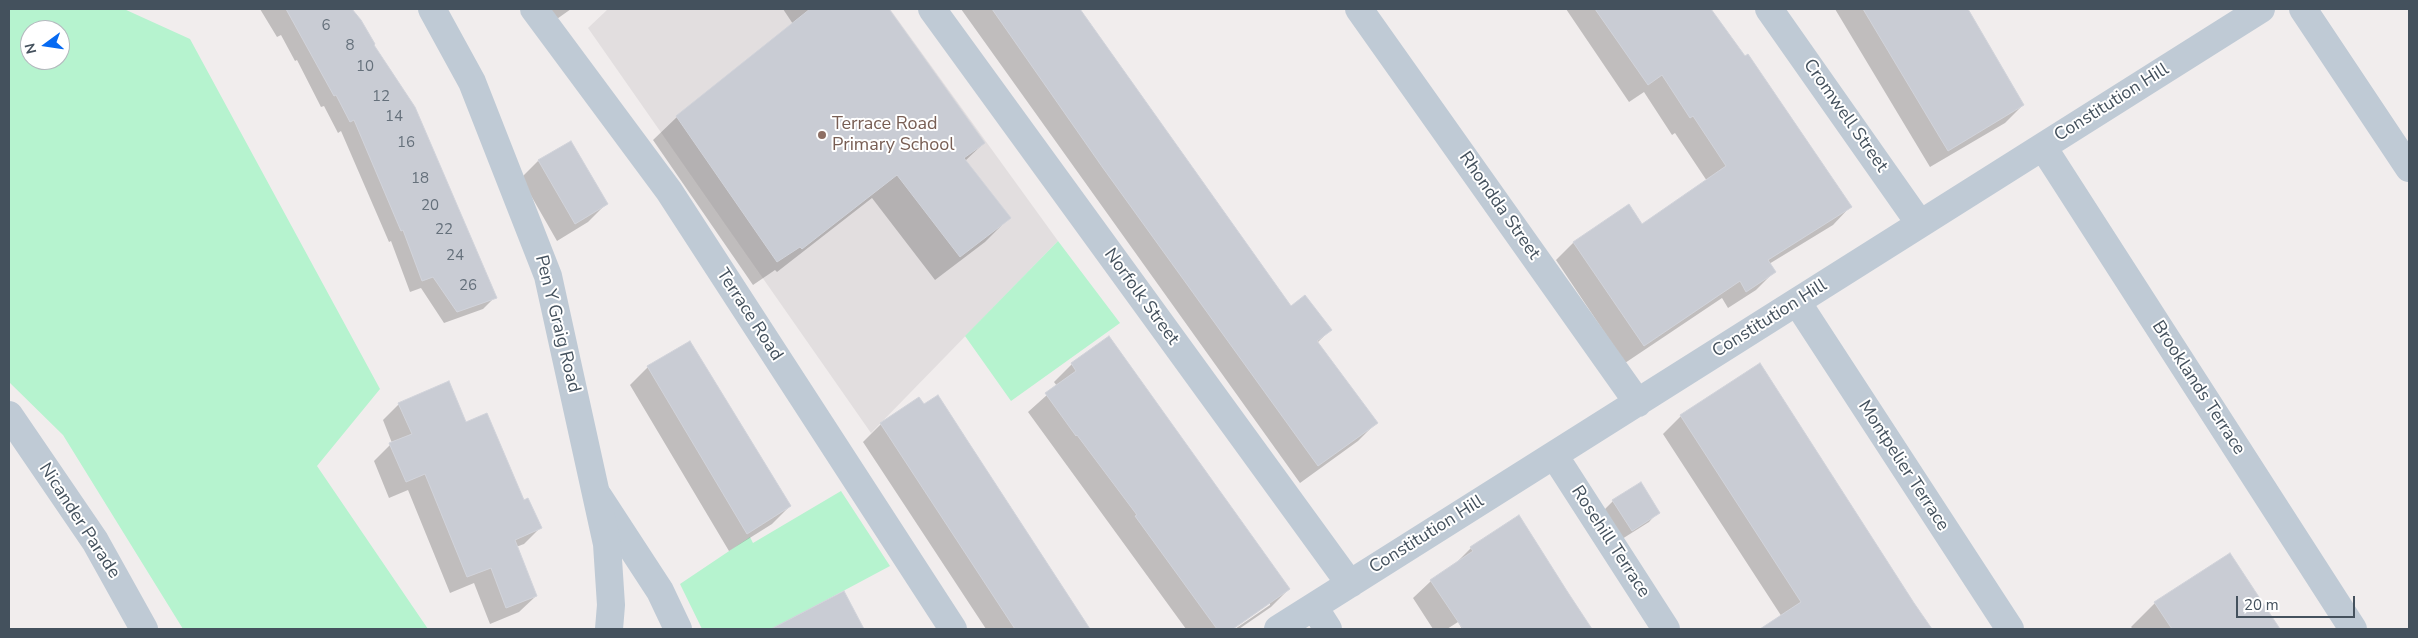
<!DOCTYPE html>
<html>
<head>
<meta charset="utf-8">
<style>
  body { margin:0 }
  #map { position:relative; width:2418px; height:638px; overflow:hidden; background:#f1eded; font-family:"Nunito Sans",sans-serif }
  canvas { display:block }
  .frame { position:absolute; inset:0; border:10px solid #44515d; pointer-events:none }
  .north { position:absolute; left:20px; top:20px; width:50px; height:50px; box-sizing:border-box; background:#fff; border:1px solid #b4b9be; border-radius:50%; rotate:256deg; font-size:14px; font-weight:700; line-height:20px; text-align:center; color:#44515d }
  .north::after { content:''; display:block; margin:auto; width:18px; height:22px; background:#066af2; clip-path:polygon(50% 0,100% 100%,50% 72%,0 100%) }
  .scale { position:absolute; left:2236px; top:596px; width:119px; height:22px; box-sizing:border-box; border:2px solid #44515d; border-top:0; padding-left:6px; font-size:15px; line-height:18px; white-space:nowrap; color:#44515d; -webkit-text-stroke:4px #fff; paint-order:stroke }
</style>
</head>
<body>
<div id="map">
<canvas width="2418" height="638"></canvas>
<div class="frame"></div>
<div class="north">N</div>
<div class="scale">20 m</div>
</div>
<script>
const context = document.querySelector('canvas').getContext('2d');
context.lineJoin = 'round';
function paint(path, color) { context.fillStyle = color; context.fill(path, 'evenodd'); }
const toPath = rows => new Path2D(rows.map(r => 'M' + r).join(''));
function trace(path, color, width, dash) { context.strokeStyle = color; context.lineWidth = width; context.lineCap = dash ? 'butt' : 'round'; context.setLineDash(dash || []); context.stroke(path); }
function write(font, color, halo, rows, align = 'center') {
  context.font = font + ' "Nunito Sans",sans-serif'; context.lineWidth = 4; context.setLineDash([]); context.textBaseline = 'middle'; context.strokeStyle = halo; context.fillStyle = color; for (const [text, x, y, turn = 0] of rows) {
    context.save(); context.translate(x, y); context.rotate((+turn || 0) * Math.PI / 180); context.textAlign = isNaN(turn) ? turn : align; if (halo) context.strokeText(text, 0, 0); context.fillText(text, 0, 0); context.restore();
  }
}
paint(toPath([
  [608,9,890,9,1058,241,871,433,588,28]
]), '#e2dedf');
paint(toPath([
  [9,9,124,9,190,39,380,389,317,466,428,629,183,629,63,435,9,382],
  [30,30,60,30,60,60,30,60],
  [1058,241,1120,323,1011,401,965,336],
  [841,491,890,566,772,629,702,629,680,584,750,537,753,543]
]), '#b6f3cf');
paint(toPath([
  [260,9,350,9,360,21,495,297,483,309,444,323,421,288,410,292,391,241,389,242,341,131,338,133,324,106,321,107,297,60,295,61,281,35,277,37],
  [534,9,571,9,547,26],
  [783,9,887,9,984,143,965,161,1009,218,985,242,935,280,872,198,777,272,775,270,753,285,653,140,677,117,793,24],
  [961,9,1077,9,1291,307,1330,330,1317,343,1376,423,1358,441,1300,483],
  [1566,9,1710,9,1850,207,1833,225,1769,264,1774,272,1756,290,1728,308,1722,298,1625,363,1556,260,1574,242,1642,226,1707,181,1675,133,1672,135,1644,92,1629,102],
  [1835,9,1967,9,2023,105,2005,123,1930,167],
  [538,161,606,204,588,222,557,241,521,178],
  [689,343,790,506,772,524,729,551,630,385,648,367],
  [1072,364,1289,589,1271,607,1239,629,1235,629,1270,605,1270,602,1231,629,1186,629,1028,412,1057,386,1054,382],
  [1759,365,1930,629,1769,629,1782,617,1663,434,1681,416],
  [937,397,1089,629,986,629,863,442,881,424,918,399,924,406],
  [399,404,466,424,540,528,524,544,516,547,536,596,519,612,490,624,474,583,450,593,408,490,389,498,374,461,392,443,383,420],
  [1613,501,1658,512,1649,522,1622,539,1604,510],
  [1518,517,1590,629,1462,629,1458,622,1447,629,1433,629,1413,598,1431,581,1453,566,1471,548],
  [2230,555,2278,629,2133,629,2131,627,2155,603],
  [843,592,863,629,795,629,793,627]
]), '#0003');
const building = toPath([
  [286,9,352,9,361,20,375,44,374,45,415,107,497,298,457,312,433,277,422,281,403,230,401,231,354,120,350,122,336,95,334,96,286,9],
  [810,9,889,9,985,143,964,158,1011,218,960,257,897,175,802,249,800,247,777,262,676,116,810,9],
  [992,9,1080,9,1291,306,1305,295,1332,330,1317,341,1378,423,1318,466,1103,168,992,9],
  [1595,9,1711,9,1745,56,1748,54,1852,207,1768,260,1776,272,1746,292,1740,281,1644,346,1573,242,1629,204,1642,224,1726,166,1693,116,1690,118,1662,75,1648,85,1595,9],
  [1863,9,1968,9,2024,105,1948,151,1863,9],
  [571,141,608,204,575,224,538,160,571,141],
  [1109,336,1290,589,1233,629,1217,629,1135,516,1137,515,1077,435,1076,436,1045,393,1076,371,1071,363,1109,336],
  [690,341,791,506,747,534,647,366,690,341],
  [1760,363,1914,603,1932,629,1760,629,1801,602,1680,415,1760,363],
  [449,381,466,422,487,413,524,500,528,498,542,528,515,540,537,596,506,608,491,568,467,577,425,474,406,482,389,443,412,434,398,403,449,381],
  [938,395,967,440,1090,629,1015,629,880,423,919,397,924,404,938,395],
  [1641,482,1660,513,1632,531,1612,500,1641,482],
  [1519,515,1567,591,1592,629,1463,629,1430,580,1473,551,1470,547,1519,515],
  [2230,553,2280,629,2172,629,2154,602,2230,553],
  [844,591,864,629,771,629,844,591]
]);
paint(building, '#c9ccd4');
trace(building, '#d1d3da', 1);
trace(toPath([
  [534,9,669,191,953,629],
  [932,9,1350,584],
  [1359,9,1638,403],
  [1769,9,1920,224],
  [2303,9,2409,168],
  [2043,147,2353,629],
  [1797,302,2010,629],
  [9,415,95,541,144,629],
  [1554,455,1666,629],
  [598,496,660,591,678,629],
  [1314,607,1328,629],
  [1278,629,2261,9]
]), '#bfcad5', 28);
trace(toPath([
  [432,9,472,82,548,276,607,544,611,605,609,629]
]), '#bfcad5', 28);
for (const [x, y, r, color] of [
  [822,135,5,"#8d6e63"]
]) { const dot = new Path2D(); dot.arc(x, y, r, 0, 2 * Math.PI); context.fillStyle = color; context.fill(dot); trace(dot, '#fff', 2); }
write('15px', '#65707b', null, [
  ["6",326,26],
  ["8",350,46],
  ["10",365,67],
  ["12",381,97],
  ["14",394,117],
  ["16",406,143],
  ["18",420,179],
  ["20",430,206],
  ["22",444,230],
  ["24",455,256],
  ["26",468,286]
]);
write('18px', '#44515d', '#fff', [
  ["Constitution Hill",2112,103,-32],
  ["Cromwell Street",1845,116,55],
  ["Rhondda Street",1499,206,55],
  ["Norfolk Street",1141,297,54],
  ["Terrace Road",749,315,57],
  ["Constitution Hill",1770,319,-32],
  ["Pen Y Graig Road",557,324,76],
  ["Brooklands Terrace",2198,388,57],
  ["Montpelier Terrace",1903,466,57],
  ["Nicander Parade",79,521,57],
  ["Constitution Hill",1427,535,-32],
  ["Rosehill Terrace",1610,542,57]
]);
write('18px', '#785e54', '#fff', [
  ["Terrace Road",832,125],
  ["Primary School",832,146]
], 'left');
</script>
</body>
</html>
